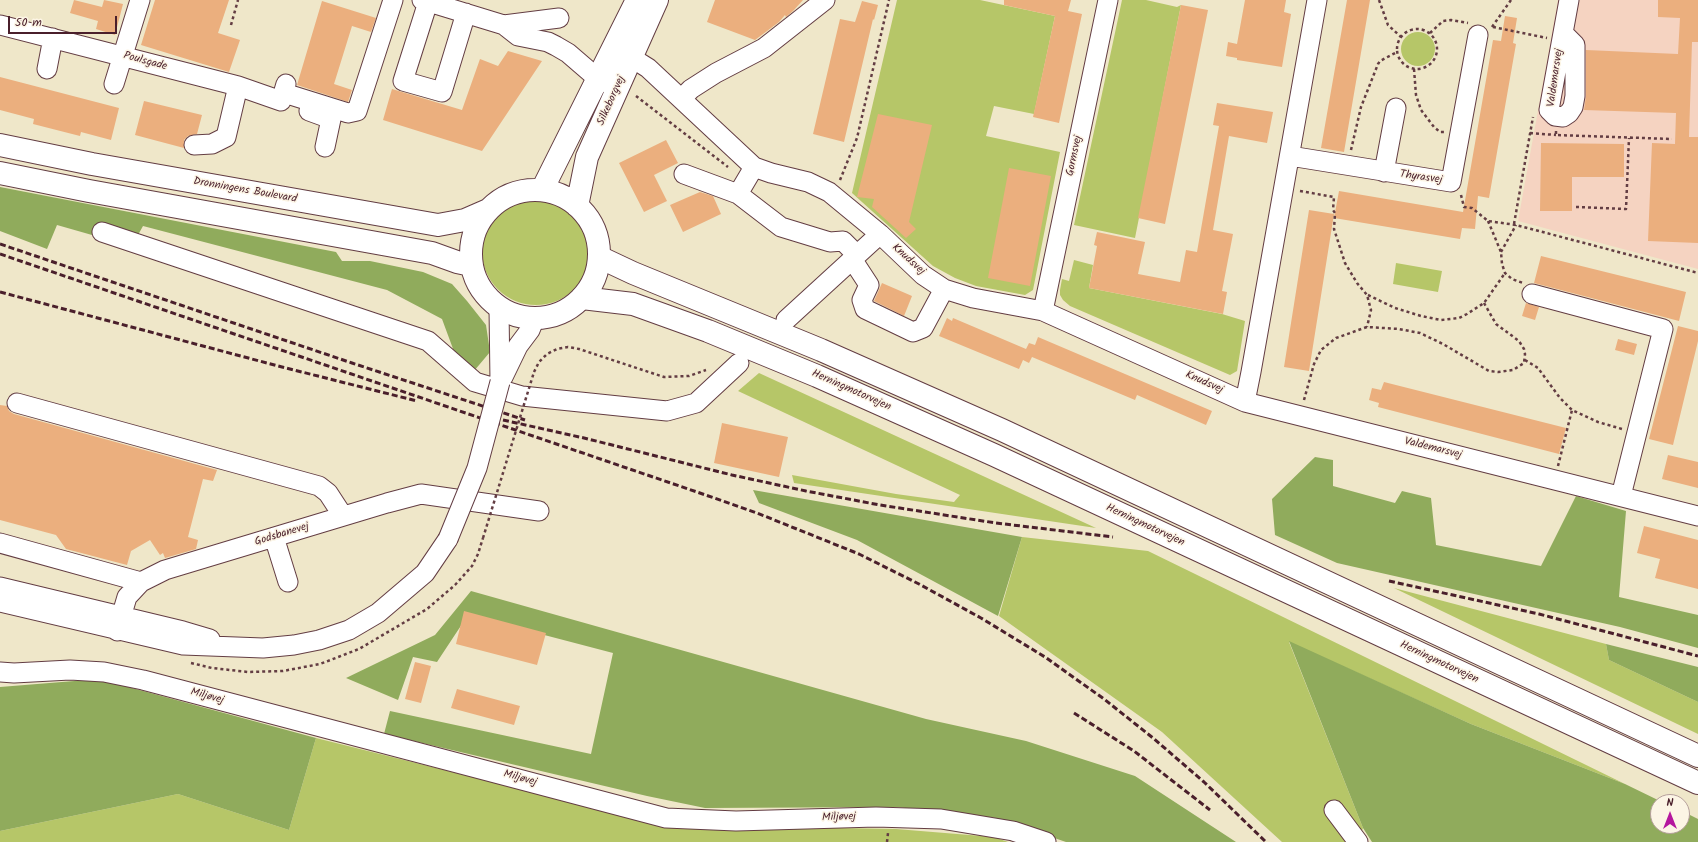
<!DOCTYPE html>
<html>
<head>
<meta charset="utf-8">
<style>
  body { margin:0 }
  #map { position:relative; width:1698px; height:842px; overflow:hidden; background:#efe7c9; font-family:Kalam,sans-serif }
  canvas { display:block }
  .north { position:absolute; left:1650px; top:794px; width:40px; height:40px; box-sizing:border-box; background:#fcf5e5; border:1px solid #b59f9b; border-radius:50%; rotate:0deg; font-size:11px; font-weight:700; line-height:16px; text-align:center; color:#4a1f2b }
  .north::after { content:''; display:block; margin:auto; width:14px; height:18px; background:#b5179e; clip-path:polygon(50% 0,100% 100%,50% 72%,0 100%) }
  .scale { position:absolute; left:8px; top:16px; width:109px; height:18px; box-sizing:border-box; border:2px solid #4a1f2b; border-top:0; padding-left:5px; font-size:12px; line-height:14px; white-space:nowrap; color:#4a1f2b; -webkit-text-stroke:3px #fcf5e5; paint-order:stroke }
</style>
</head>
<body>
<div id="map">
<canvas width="1698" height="842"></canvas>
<div class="north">N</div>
<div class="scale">50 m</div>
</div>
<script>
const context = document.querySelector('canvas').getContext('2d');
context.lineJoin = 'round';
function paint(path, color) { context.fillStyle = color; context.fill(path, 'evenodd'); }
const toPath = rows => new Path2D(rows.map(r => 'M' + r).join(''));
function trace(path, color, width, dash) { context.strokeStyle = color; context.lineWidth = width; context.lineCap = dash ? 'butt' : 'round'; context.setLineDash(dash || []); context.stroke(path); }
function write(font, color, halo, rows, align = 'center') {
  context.font = font + ' Kalam,sans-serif'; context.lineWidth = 3; context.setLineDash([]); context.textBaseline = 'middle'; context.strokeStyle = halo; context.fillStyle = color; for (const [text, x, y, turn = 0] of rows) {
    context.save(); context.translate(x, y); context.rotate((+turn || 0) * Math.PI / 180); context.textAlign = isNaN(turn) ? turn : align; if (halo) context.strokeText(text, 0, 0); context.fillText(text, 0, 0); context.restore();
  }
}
paint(toPath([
  [1558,0,1698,0,1698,269,1518,221]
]), '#f5d3c1');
paint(toPath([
  [897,0,980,0,1055,16,1034,114,994,106,986,136,1060,152,1033,290,1025,295,976,286,955,278,933,266,852,193],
  [1122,0,1146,0,1177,7,1181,5,1135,238,1074,225],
  '1401 49a17 17 0 1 1 34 0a17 17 0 1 1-34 0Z',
  '482 251a54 54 0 1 1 108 0a54 54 0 1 1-108 0Z',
  [1074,260,1093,265,1089,288,1222,314,1245,321,1237,371,1230,375,1070,306,1063,300,1060,295,1060,290,1062,279,1069,281],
  [1396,263,1442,271,1438,292,1393,284],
  [759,373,1096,528,794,483,792,475,896,494,954,502,960,495,738,391],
  [1022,537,1148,551,1625,784,1471,724,1289,642,1363,828,1358,842,1282,842,1162,732,999,616],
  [1394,588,1606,644,1609,660,1698,702,1698,734],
  [316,738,664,825,896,829,994,837,1008,842,0,842,0,831,178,794,289,830]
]), '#b6c668');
paint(toPath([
  [0,187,336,252,342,261,370,261,423,272,452,284,467,301,486,325,490,352,474,371,459,365,442,319,387,290,143,226,138,235,101,223,92,235,57,225,47,249,0,231],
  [1315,457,1333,460,1333,486,1395,503,1402,491,1431,498,1436,545,1541,566,1576,496,1626,511,1619,597,1698,615,1698,648,1620,627,1337,563,1275,535,1272,499],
  [753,490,1022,537,998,616,857,540,759,503],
  [471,591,926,719,1026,741,1135,776,1236,842,1066,842,996,818,896,807,705,808,647,796,384,734,390,711,591,754,613,653,468,615,437,662,413,657,398,700,346,678,435,635],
  [1289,641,1471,724,1625,784,1662,802,1658,802,1658,826,1682,826,1682,811,1698,819,1698,842,1372,842,1363,828],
  [1606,644,1698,667,1698,702,1609,660],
  [99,679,316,738,289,830,178,794,0,831,0,687]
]), '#90ab5c');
paint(toPath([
  [74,0,102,7,104,0,123,4,115,35,96,29,98,21,70,13],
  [155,0,229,0,218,33,240,40,229,72,141,45],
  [715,0,803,0,793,11,786,17,785,15,779,22,755,40,707,22],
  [1004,0,1071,0,1068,11,1082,14,1059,123,1033,117,1055,16,1004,5],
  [1245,0,1286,0,1284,12,1291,14,1282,67,1237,60,1237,58,1226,56,1228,42,1237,44],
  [1347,0,1370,0,1344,152,1321,148],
  [1658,0,1698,0,1698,42,1692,42,1689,137,1698,137,1698,243,1648,241,1652,143,1675,144,1676,113,1584,110,1586,96,1586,50,1678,54,1680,18,1658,17],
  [322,1,376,18,371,32,352,26,334,84,352,90,348,102,297,85],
  [862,1,878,5,874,20,873,19,844,142,813,134,840,19,855,22],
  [1181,5,1208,10,1165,224,1138,218],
  [1505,16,1517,18,1513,43,1516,44,1489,198,1478,196,1475,229,1462,228,1460,239,1334,218,1339,191,1463,212,1493,40,1501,41],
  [508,51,542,61,482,151,383,120,392,89,462,110,480,59,498,66],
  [0,77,119,108,111,140,81,132,80,136,33,124,34,119,0,110],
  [144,101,202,115,197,134,188,136,184,140,184,148,135,135],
  [1217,103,1273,112,1267,143,1229,136,1213,230,1233,234,1222,291,1227,292,1223,314,1089,288,1097,246,1094,245,1097,232,1145,242,1138,274,1180,282,1186,250,1197,252,1219,126,1213,125],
  [878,114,932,125,909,222,916,229,906,238,872,207,874,199,857,197],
  [666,140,678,163,654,175,667,201,644,212,619,163],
  [1541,143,1624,144,1624,177,1572,177,1572,211,1540,211],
  [1009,168,1051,176,1030,286,988,278],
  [700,192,713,196,721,214,683,232,670,205],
  [1309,210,1334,214,1309,371,1284,367],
  [1541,256,1686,292,1679,321,1534,283],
  [882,283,912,296,904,316,874,301],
  [1526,303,1539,307,1535,320,1522,316],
  [947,318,952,321,953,318,1026,349,1029,343,1035,345,1038,337,1212,411,1206,425,1137,395,1135,400,1032,357,1029,363,1023,360,1019,369,939,336],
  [1678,326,1698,331,1698,341,1673,445,1649,439],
  [1618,339,1637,344,1634,355,1615,350],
  [1384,382,1566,428,1559,454,1378,407,1379,403,1369,400,1372,388,1381,390],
  [0,405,7,406,9,411,14,414,217,470,213,481,203,479,188,537,198,540,196,549,165,558,163,553,160,555,150,540,131,551,127,565,66,549,56,535,0,520],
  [722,423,788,437,779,477,714,463],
  [1668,455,1698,462,1698,488,1662,479],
  [1644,526,1698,540,1698,589,1655,578,1660,559,1637,553],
  [464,611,546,633,537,665,456,644],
  [415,662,431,666,421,703,405,699],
  [457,689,520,706,514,725,451,708]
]), '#ebaf7e');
const minor = toPath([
  [422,0,504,25,559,18],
  [428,2,403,81,442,92,466,13],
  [0,25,238,86,281,101,286,84],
  [504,25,518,36,548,42,556,46,568,53,597,78,611,85],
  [1563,33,1575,45,1575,96,1573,107,1569,113,1563,117,1555,116,1549,110,1569,0],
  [619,52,632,58,648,68,754,167,771,173,808,182,829,192,880,234,923,275,944,289,973,298,1043,311,1245,402,1698,516],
  [47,69,53,38],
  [114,84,140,0],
  [284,93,348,113,357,111,393,0],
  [682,98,691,89,716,73,764,48,825,0],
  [309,111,331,119,325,147],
  [194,145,212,144,226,137,238,86],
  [1290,156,1451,182,1478,35],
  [1384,172,1396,108],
  [684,174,738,194,781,227,830,242,843,241,857,255],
  [738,194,754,167],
  [102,232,428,341,475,382,522,396,667,411,696,403,739,363],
  [852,259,869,285,862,300,865,309,913,332,923,328,944,289],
  [1532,294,1663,329,1621,496],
  [499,308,500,382],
  [1043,311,1108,0],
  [786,320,880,234],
  [503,377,518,346,530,330,535,318],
  [1245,402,1251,372,1317,0],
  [17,403,319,486,328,493,343,516],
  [274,537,288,582],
  [0,543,141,582],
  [0,587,183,631,210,639],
  [0,602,183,645,263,648,294,645,319,640,349,630,378,613,425,573,448,539],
  [117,631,127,597,141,582,165,570,387,503,421,494,539,511],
  [0,672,14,673,70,670,104,672,143,680,666,818,736,821,876,817,941,819,1013,831,1046,842],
  [1334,810,1358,842]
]);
const major = toPath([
  [0,145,92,164,438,225,465,220,488,210],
  [0,173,89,191,432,253,457,262,471,265],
  [542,190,637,0],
  '471 254a64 64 0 1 1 128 0a64 64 0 1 1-128 0Z',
  [577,206,587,157,657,0]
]);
const highway = toPath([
  [599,257,633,273,821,350,1002,430,1698,756],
  [582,298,633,304,708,331,817,376,994,455,1698,783]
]);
trace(minor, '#633d43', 21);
trace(major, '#633d43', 24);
trace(highway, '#633d43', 24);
trace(toPath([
  [1379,0,1388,25,1401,37],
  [231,25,238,0],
  [1492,27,1511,0],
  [1493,27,1547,38],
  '1397 49a20 20 0 1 1 40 0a20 20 0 1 1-40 0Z',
  [1430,33,1443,21,1451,20,1468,23],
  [1414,69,1416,95,1421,110,1434,127,1440,132,1444,132],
  [636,96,728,167],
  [1556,131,1556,135,1672,139],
  [1530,133,1556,135],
  [1351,150,1361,107,1378,64,1380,61,1397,52],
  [840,180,857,138,889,0],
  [1300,191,1334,197,1333,210,1335,213,1334,229,1345,263,1357,283,1367,295,1371,310,1367,327],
  [1461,195,1464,207,1472,208,1488,221,1516,225,1698,273],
  [1576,207,1626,209,1629,138],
  [1488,221,1501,252,1502,264,1505,273,1512,279,1523,283],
  [1514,224,1533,117],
  [1501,252,1516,225],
  [1368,295,1395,308,1421,316,1441,320,1459,318,1467,314,1484,303,1505,273],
  [1525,360,1538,368,1560,398,1572,410,1598,422,1622,429],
  [534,372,539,362,547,354,557,349,568,347,579,349,664,377,689,376,706,370],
  [1304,400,1314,364,1321,350,1336,338,1367,327,1399,329,1420,333,1443,344,1489,371,1498,372,1513,370,1524,363,1525,354,1524,349,1519,341,1496,324,1484,303],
  [1558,466,1572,410],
  [191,663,212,668,248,672,283,671,320,664,359,649,427,609,455,585,472,566,478,554,483,538],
  [887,842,888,833]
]), '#633d43', 2.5, [3, 3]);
trace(minor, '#fff', 19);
trace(major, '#fff', 22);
trace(highway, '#fff', 22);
trace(toPath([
  [0,244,352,363,525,420],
  [0,254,697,492,757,513,859,554,919,584,981,618,1045,657,1104,699,1153,738,1204,782,1266,842],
  [0,292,282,367,417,401],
  [503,420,584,438,732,475,806,491,880,505,996,523,1113,537],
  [1389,581,1539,614,1698,656],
  [1074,713,1134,751,1210,810]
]), '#4a1f2b', 3, [6, 3]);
const minorBridge = toPath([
  [448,539,477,468,500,382]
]);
trace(minorBridge, '#633d43', 21, []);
trace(toPath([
  [483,538,534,372]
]), '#633d43', 2.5, [3, 3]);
trace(minorBridge, '#fff', 19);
write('11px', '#4a1f2b', '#fcf5e5', [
  ["Poulsgade",145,62,15],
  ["Valdemarsvej",1556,78,-82],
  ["Silkeborgvej",612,101,-66],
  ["Gormsvej",1075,156,-78],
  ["Thyrasvej",1421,178,8],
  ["Dronningens Boulevard",245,191,10],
  ["Knudsvej",908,260,42],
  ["Knudsvej",1204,383,24],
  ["Herningmotorvejen",851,391,24],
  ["Valdemarsvej",1433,449,14],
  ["Herningmotorvejen",1145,526,25],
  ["Godsbanevej",282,535,-17],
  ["Herningmotorvejen",1439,663,25],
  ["Miljøvej",207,697,15],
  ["Miljøvej",520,779,15],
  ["Miljøvej",839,818,-2]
]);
</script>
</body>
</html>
